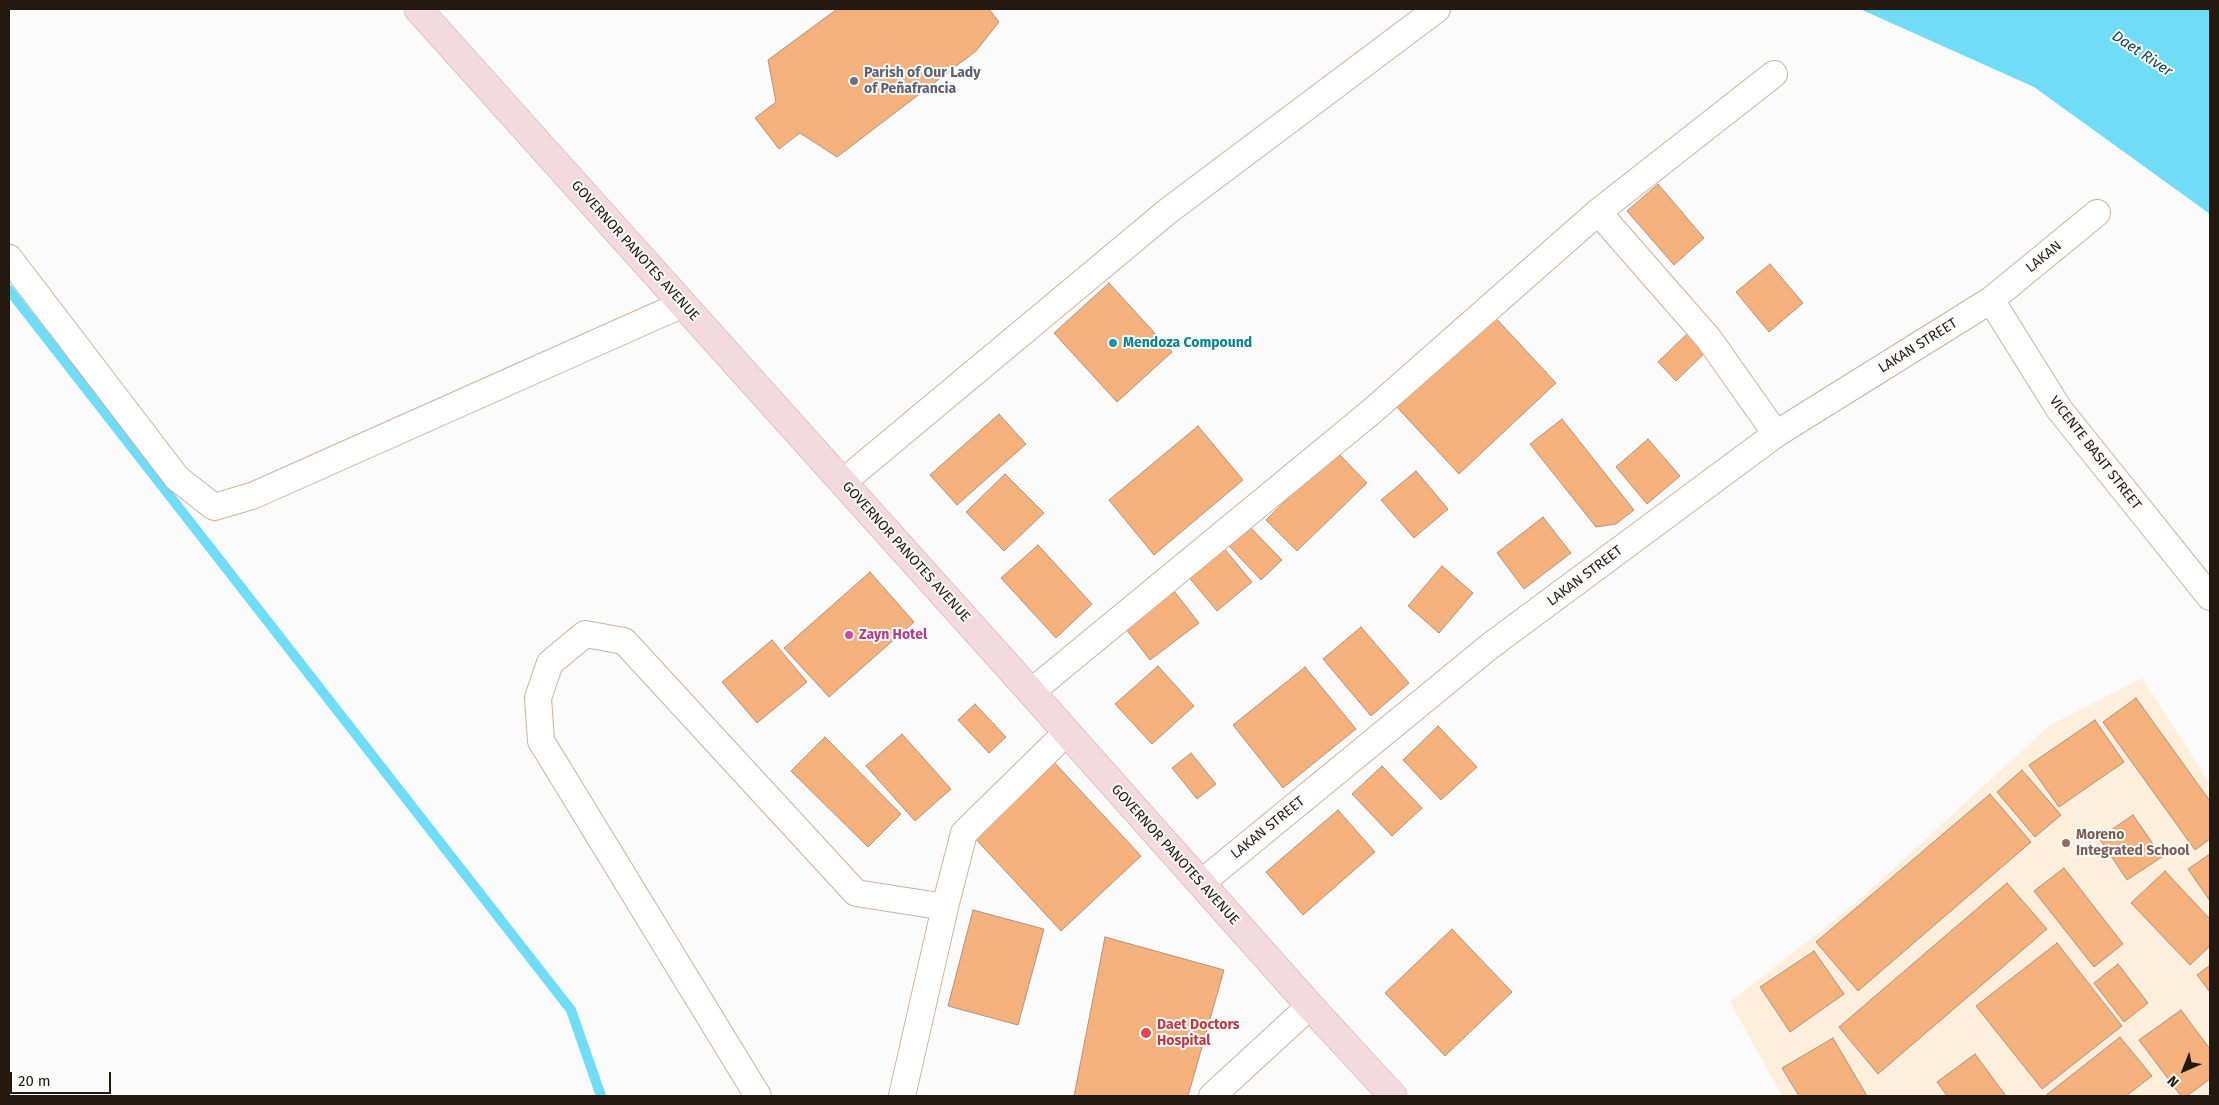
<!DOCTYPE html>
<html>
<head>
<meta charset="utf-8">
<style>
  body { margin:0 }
  #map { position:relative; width:2219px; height:1105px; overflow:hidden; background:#fbfbfb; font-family:"Fira Sans",sans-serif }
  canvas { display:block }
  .frame { position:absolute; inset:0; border:10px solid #231910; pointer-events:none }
  .north { position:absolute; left:2159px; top:1045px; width:50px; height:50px; -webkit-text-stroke:4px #fbfbfb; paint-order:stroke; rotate:224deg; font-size:14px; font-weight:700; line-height:20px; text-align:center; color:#231910 }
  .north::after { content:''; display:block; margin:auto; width:18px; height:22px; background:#231910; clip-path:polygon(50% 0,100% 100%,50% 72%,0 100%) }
  .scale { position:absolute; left:10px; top:1072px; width:101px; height:22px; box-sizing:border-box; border:2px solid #231910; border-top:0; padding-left:6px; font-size:15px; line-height:18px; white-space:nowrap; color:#231910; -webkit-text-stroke:4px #fbfbfb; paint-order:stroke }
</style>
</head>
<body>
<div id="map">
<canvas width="2219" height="1105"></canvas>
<div class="frame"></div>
<div class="north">N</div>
<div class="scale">20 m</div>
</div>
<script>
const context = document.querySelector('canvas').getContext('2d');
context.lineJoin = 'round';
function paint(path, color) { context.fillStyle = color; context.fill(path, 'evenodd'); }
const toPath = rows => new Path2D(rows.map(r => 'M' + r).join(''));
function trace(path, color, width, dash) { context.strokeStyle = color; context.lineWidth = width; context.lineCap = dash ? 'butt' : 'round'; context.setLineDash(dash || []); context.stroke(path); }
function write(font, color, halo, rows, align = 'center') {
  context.font = font + ' "Fira Sans",sans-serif'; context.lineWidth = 4; context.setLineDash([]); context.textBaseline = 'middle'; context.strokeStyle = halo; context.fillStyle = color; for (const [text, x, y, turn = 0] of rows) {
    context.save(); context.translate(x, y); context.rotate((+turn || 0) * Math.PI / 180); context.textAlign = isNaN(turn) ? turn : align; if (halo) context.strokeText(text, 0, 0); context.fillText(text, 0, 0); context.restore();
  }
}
paint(toPath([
  [2142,678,2210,784,2210,1096,1782,1096,1730,1002,1857,902,2050,725]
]), '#feefdc');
paint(toPath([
  [1860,9,2210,9,2210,214,2034,87]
]), '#71dcf6');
trace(toPath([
  [9,290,571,1010,601,1096]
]), '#71dcf6', 10);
const building = toPath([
  [837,9,989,9,999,22,976,51,837,157,800,133,779,149,755,118,776,102,768,60,837,9],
  [1658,184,1704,238,1674,265,1627,211,1658,184],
  [1770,264,1803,303,1769,332,1736,292,1770,264],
  [1109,283,1172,352,1117,402,1054,333,1109,283],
  [1492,314,1556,383,1459,474,1394,404,1492,314],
  [1693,328,1711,347,1676,381,1658,362,1693,328],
  [999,414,1026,444,957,505,930,475,999,414],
  [1562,419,1634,510,1616,524,1596,527,1530,444,1562,419],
  [1198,426,1243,480,1154,555,1109,500,1198,426],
  [1648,439,1680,476,1647,504,1616,467,1648,439],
  [1336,451,1367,483,1297,551,1266,520,1336,451],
  [1416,471,1448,509,1414,538,1381,500,1416,471],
  [1005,474,1044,513,1004,551,966,512,1005,474],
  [1543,517,1571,553,1524,589,1497,553,1543,517],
  [1249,526,1282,560,1261,580,1228,545,1249,526],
  [1038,545,1092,604,1056,638,1001,578,1038,545],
  [1222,546,1252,582,1217,611,1187,575,1222,546],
  [1442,566,1473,593,1439,633,1408,606,1442,566],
  [870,572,914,622,829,697,784,648,870,572],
  [1174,591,1199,623,1150,660,1126,629,1174,591],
  [1361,627,1409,683,1371,716,1323,659,1361,627],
  [772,640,807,682,757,723,722,682,772,640],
  [1158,666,1194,706,1152,744,1115,704,1158,666],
  [1305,667,1356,729,1283,788,1233,725,1305,667],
  [2136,698,2210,801,2210,839,2195,850,2103,722,2136,698],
  [975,704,1006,737,989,753,958,720,975,704],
  [2095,720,2124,762,2059,807,2029,765,2095,720],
  [1438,726,1477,767,1441,800,1403,760,1438,726],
  [902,734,951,789,915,821,866,766,902,734],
  [825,737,901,814,868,847,791,771,825,737],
  [1191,753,1216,784,1197,799,1172,768,1191,753],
  [1053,761,1141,856,1061,931,972,835,1053,761],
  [1382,766,1422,808,1392,836,1352,794,1382,766],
  [2022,770,2061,815,2035,837,1997,792,2022,770],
  [1990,794,2031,842,1858,991,1816,942,1990,794],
  [1338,810,1375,852,1303,915,1266,872,1338,810],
  [2133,815,2162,857,2127,880,2099,838,2133,815],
  [2210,854,2210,901,2188,869,2210,854],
  [2064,868,2123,944,2094,967,2034,891,2064,868],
  [2165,871,2210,919,2210,946,2190,965,2131,903,2165,871],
  [2007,883,2047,929,1878,1074,1839,1027,2007,883],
  [973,910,1044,929,1018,1025,948,1006,973,910],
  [1452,929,1512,992,1445,1056,1385,993,1452,929],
  [1105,937,1224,970,1188,1096,1074,1096,1105,937],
  [2057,943,2122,1026,2042,1089,1976,1006,2057,943],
  [1814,951,1844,994,1790,1032,1760,987,1814,951],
  [2118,964,2148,1003,2124,1022,2094,983,2118,964],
  [2210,965,2210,992,2197,975,2210,965],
  [2181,1010,2210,1049,2210,1079,2187,1096,2181,1096,2139,1040,2181,1010],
  [2120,1037,2152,1076,2126,1096,2045,1096,2120,1037],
  [1833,1038,1867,1096,1799,1096,1782,1068,1833,1038],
  [1975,1054,2006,1096,1947,1096,1937,1082,1975,1054]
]);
paint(building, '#f4b17b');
trace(building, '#b0947e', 1);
const street = toPath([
  [1598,212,1709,339,1776,434],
  [9,258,177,478,214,507,252,496,683,304],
  [1991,300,2059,409,2210,597],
  [843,482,1168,211,1437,9],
  [1031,692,1371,412,1598,212,1774,74],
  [1201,883,1490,646,1776,434,1991,300,2097,213],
  [758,1096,541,741,538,698,550,663,585,634,624,641,856,893,945,907],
  [902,1096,945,907,964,833,1066,733],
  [1212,1096,1310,1006]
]);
const secondary = toPath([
  [418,9,1031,692,1310,1006,1393,1096]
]);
trace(street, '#cfb29c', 28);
trace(secondary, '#cfb29c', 29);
trace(street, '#fff', 26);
trace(secondary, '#f2dade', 28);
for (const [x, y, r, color] of [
  [854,81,5,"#6b7280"],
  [1113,343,5,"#0f9aa8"],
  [849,635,5,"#d1479c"],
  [2066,843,5,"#8d6e63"],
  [1146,1033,6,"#e0444e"]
]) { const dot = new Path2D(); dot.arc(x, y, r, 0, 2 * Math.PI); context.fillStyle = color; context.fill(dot); trace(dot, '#fbfbfb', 2); }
write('bold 14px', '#5b616d', '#fbfbfb', [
  ["Parish of Our Lady",864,73],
  ["of Peñafrancia",864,89]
], 'left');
write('14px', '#231910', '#fbfbfb', [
  ["GOVERNOR PANOTES AVENUE",635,251,48],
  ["LAKAN",2044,257,-39],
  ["LAKAN STREET",1918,346,-32],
  ["VICENTE BASIT STREET",2095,453,52],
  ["GOVERNOR PANOTES AVENUE",906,552,48],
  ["LAKAN STREET",1585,576,-37],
  ["LAKAN STREET",1268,828,-39],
  ["GOVERNOR PANOTES AVENUE",1175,855,48]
]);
write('bold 14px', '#0d838f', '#fbfbfb', [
  ["Mendoza Compound",1123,343]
], 'left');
write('bold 14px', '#b23c85', '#fbfbfb', [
  ["Zayn Hotel",859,635]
], 'left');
write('bold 14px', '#785e54', '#fbfbfb', [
  ["Moreno",2076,835],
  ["Integrated School",2076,851]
], 'left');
write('bold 14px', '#be3a42', '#fbfbfb', [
  ["Daet Doctors",1157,1025],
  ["Hospital",1157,1041]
], 'left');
write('italic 15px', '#194854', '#fbfbfb', [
  ["Daet River",2142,54,34]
]);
</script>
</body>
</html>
